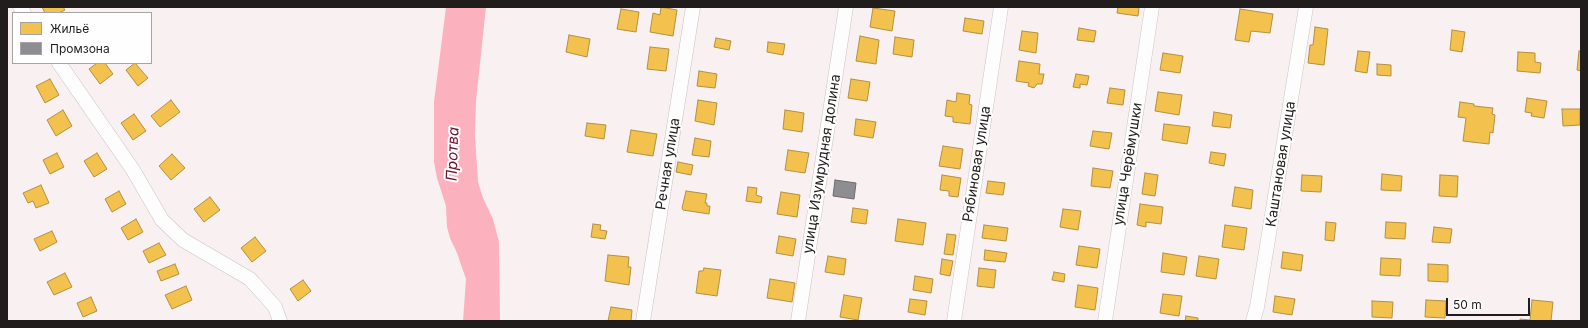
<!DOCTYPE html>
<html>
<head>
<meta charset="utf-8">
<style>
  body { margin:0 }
  #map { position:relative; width:1588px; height:328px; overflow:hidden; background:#f8f0f1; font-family:Inter,sans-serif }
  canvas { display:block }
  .frame { position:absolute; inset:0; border:8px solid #221d1d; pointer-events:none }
  .legend { position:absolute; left:12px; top:12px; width:140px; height:52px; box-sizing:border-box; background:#fefefe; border:1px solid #a6a4a4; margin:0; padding:5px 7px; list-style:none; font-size:12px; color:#221d1d }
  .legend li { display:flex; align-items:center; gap:8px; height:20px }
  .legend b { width:20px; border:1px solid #a6a4a4 }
  .scale { position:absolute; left:1446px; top:298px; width:84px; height:18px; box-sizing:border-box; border:2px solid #221d1d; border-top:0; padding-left:5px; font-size:12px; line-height:14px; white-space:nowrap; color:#221d1d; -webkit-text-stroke:3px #fefefe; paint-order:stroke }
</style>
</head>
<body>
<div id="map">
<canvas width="1588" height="328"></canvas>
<div class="frame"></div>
<ul class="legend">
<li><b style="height:11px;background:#f2c14e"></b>Жильё</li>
<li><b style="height:11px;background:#8d8d92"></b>Промзона</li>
</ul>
<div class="scale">50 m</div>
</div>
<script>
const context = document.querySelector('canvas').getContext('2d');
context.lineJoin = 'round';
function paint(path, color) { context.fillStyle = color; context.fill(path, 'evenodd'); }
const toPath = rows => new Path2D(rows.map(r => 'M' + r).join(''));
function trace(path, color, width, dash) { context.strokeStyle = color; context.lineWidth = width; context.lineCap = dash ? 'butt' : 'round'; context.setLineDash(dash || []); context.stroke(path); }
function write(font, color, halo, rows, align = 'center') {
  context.font = font + ' Inter,sans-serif'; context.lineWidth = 4; context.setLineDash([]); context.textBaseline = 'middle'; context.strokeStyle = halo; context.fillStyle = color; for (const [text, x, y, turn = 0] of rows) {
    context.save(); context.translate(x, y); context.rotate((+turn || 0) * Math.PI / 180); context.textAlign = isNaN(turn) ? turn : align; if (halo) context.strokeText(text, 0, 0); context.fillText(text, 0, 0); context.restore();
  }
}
paint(toPath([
  [446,7,486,7,476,101,475,136,478,182,483,198,493,219,499,242,500,321,463,321,466,279,457,253,450,238,447,227,446,206,437,178,434,162,434,102]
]), '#fcb2be');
const homes = toPath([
  [42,7,63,7,65,10,59,13,45,13,42,7],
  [661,7,677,10,673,36,650,32,653,13,660,15,661,7],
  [1118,7,1139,7,1138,16,1117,13,1118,7],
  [873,8,895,11,892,31,870,27,873,8],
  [621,9,639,12,636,32,617,29,621,9],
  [1240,9,1273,14,1270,33,1251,31,1249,42,1235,40,1240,9],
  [965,18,984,21,982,34,963,31,965,18],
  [1315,27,1328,29,1324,65,1308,63,1310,45,1313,45,1315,27],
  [1079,28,1096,31,1094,42,1077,40,1079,28],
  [1452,30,1465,32,1462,52,1450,50,1452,30],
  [1022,31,1038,33,1036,53,1019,50,1022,31],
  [569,35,590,39,587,57,566,52,569,35],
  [860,36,879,40,876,64,856,61,860,36],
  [895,37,914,40,912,57,893,54,895,37],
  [716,38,731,41,729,50,714,47,716,38],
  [768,42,785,44,783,55,767,52,768,42],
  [650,47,669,49,666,71,647,69,650,47],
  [1358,51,1370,52,1367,73,1355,71,1358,51],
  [1579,51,1581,52,1581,71,1577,70,1579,51],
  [1518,52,1535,53,1535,62,1541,63,1540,73,1517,71,1518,52],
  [1163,53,1183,56,1180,73,1160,70,1163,53],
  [1019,61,1040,64,1039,74,1044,74,1042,84,1037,84,1034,88,1028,86,1029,83,1016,81,1019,61],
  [97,63,105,63,113,74,100,84,89,69,97,63],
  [135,63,148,78,138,86,126,70,135,63],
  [1377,64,1391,65,1391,76,1377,75,1377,64],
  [699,71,717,74,715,88,697,86,699,71],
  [1076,74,1089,76,1087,85,1080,84,1080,88,1073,87,1076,74],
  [50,79,59,95,45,103,36,86,50,79],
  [851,79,870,82,867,101,848,98,851,79],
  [1110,88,1125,90,1123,105,1107,103,1110,88],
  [1158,92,1182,95,1179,115,1155,111,1158,92],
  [957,93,970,95,969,104,972,105,970,124,953,122,953,117,945,116,947,100,956,102,957,93],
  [1527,98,1547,101,1544,118,1531,116,1532,113,1525,112,1527,98],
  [171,100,180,112,160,127,151,116,171,100],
  [698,100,717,103,714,125,695,121,698,100],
  [1460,102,1474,104,1474,106,1493,108,1492,114,1495,115,1493,133,1490,132,1489,144,1463,141,1466,118,1458,117,1460,102],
  [1562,109,1580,109,1580,125,1563,126,1562,109],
  [63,110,72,126,56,136,47,120,63,110],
  [785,110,804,113,802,132,783,129,785,110],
  [1214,112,1232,115,1230,128,1212,126,1214,112],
  [134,114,146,131,133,140,121,123,134,114],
  [856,119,876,122,873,138,854,135,856,119],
  [587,123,606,125,604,139,585,136,587,123],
  [1164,124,1190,127,1187,144,1162,140,1164,124],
  [631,130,657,134,653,156,627,152,631,130],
  [1093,131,1112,133,1109,149,1090,146,1093,131],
  [695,138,711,141,709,157,692,155,695,138],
  [943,146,963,149,960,169,939,166,943,146],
  [788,150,809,153,805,173,785,170,788,150],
  [1211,152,1226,154,1224,166,1209,163,1211,152],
  [57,153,64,167,50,174,43,160,57,153],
  [97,153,107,169,94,177,84,161,97,153],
  [172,154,185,168,171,180,159,166,172,154],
  [678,162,693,165,691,175,676,172,678,162],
  [1093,168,1113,171,1110,188,1091,186,1093,168],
  [1145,173,1158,175,1155,196,1142,194,1145,173],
  [1382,174,1402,176,1401,191,1381,190,1382,174],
  [942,175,961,178,958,197,949,196,949,191,940,190,942,175],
  [1302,175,1322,176,1321,192,1301,191,1302,175],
  [1440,175,1458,176,1457,197,1439,196,1440,175],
  [988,181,1005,183,1003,195,986,193,988,181],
  [41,185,49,203,36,208,33,201,28,203,23,193,41,185],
  [748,187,757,188,756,195,762,197,761,203,746,201,748,187],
  [1235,187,1253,190,1251,209,1232,206,1235,187],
  [119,191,126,204,112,212,105,199,119,191],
  [686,191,707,194,705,203,707,203,707,206,710,206,709,214,683,210,682,208,686,191],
  [781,192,800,195,797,217,777,214,781,192],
  [210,197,220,210,204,222,194,209,210,197],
  [1140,204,1163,207,1161,224,1146,222,1146,227,1137,225,1140,204],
  [853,208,868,210,866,224,851,222,853,208],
  [1063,209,1081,211,1078,230,1060,227,1063,209],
  [136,219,143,232,128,240,121,228,136,219],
  [898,219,926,223,923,245,895,241,898,219],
  [1326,222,1336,223,1334,241,1325,240,1326,222],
  [1386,222,1406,223,1405,239,1385,238,1386,222],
  [593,224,601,225,600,230,607,231,605,239,591,237,593,224],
  [984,225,1008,228,1006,241,982,238,984,225],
  [1225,225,1247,228,1244,250,1222,247,1225,225],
  [1434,227,1452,229,1450,243,1432,242,1434,227],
  [52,231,57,242,40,251,34,239,52,231],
  [947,234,956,235,953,255,944,254,947,234],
  [779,236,796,239,793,256,776,253,779,236],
  [255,237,266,251,252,262,241,248,255,237],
  [159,243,166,255,149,263,143,251,159,243],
  [1079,246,1100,249,1097,268,1076,265,1079,246],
  [985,250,1007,253,1005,262,984,260,985,250],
  [1283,252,1303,255,1301,271,1281,268,1283,252],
  [1163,253,1187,257,1184,275,1161,272,1163,253],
  [608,255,629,257,628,267,631,267,629,285,605,281,608,255],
  [828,256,846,259,844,275,825,272,828,256],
  [1199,256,1219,259,1216,279,1196,276,1199,256],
  [1381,258,1401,259,1400,276,1380,275,1381,258],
  [942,259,953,261,950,276,940,274,942,259],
  [175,264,179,274,161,281,157,271,175,264],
  [1428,264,1448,265,1448,282,1428,281,1428,264],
  [704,268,721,270,717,296,696,293,699,271,703,271,704,268],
  [979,268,996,270,994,288,977,286,979,268],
  [1054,272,1065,274,1064,282,1052,280,1054,272],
  [65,273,72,287,54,295,47,282,65,273],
  [915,276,933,279,931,293,913,290,915,276],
  [770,279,795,283,792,302,767,298,770,279],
  [303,280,311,291,298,301,290,289,303,280],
  [1078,285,1098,288,1095,310,1075,307,1078,285],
  [186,286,192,300,172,309,165,295,186,286],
  [1163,294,1182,296,1179,316,1160,313,1163,294],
  [844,295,862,298,858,320,840,317,844,295],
  [1275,296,1295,299,1292,315,1273,312,1275,296],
  [91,297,97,311,83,317,77,303,91,297],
  [910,299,927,301,925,315,908,312,910,299],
  [1426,300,1446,301,1445,318,1425,317,1426,300],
  [1532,300,1553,302,1551,321,1520,321,1520,319,1530,320,1532,300],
  [1372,301,1393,302,1392,318,1372,317,1372,301],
  [611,307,632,310,631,321,608,321,611,307],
  [1186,316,1198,318,1198,321,1185,321,1186,316]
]);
paint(homes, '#f2c14e');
trace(homes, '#b4903f', 1);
const industry = toPath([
  [835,180,856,183,854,199,833,196,835,180]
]);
paint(industry, '#8d8d92');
trace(industry, '#6d6b6f', 1);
const street = toPath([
  [20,7,24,13],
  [59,63,133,170,162,220,183,240,250,279,275,307,280,321],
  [643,321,693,7],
  [798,321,846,7],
  [954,321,1001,7],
  [1105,321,1152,7],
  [1253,321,1257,307,1306,7]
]);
trace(street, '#c9c3c4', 15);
trace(street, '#fefdfd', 14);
write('14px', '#221d1d', '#fefefe', [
  ["Речная улица",668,164,-81],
  ["улица Изумрудная долина",822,164,-81],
  ["Рябиновая улица",977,164,-81],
  ["улица Черёмушки",1128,164,-81],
  ["Каштановая улица",1281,164,-81]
]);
write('italic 15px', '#6b122b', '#fefefe', [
  ["Протва",453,154,-88]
]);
</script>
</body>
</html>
